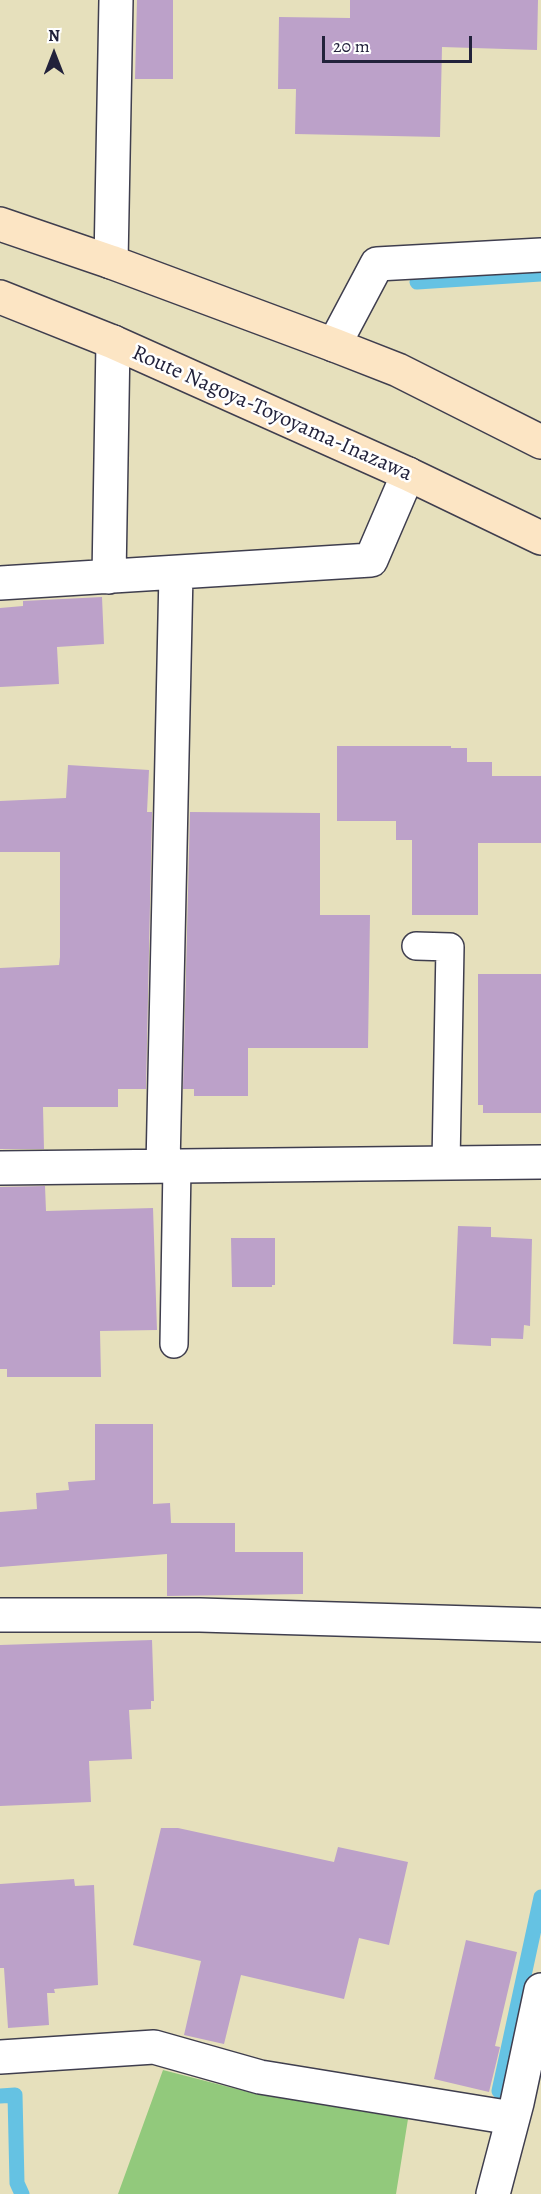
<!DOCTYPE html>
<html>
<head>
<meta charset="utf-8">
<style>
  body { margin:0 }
  #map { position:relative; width:541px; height:2194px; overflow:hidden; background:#e6e0bc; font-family:Alegreya,serif }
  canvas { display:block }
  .north { position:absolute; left:24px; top:24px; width:60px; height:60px; -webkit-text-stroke:4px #fff; paint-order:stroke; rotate:0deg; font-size:16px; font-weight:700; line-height:24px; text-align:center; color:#22223b }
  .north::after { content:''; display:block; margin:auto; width:21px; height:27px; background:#22223b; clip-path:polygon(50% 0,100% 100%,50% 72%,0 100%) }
  .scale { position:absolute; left:322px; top:36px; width:150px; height:27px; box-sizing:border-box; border:3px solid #22223b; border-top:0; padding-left:8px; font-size:18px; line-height:21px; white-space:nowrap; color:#22223b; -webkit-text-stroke:4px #fff; paint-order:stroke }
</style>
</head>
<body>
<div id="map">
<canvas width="541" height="2194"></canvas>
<div class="north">N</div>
<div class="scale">20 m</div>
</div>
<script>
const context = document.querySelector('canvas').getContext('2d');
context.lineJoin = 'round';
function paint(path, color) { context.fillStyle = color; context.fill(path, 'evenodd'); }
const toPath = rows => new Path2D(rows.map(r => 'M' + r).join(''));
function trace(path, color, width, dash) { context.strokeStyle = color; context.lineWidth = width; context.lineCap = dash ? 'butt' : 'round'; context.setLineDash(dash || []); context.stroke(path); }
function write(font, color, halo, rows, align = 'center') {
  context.font = font + ' Alegreya,serif'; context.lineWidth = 5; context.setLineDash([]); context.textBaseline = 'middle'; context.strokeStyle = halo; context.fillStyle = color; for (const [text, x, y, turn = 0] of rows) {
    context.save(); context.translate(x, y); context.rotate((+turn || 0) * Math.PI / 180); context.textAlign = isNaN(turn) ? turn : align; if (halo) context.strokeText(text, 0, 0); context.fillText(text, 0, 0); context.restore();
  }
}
paint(toPath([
  [163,2070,256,2094,408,2119,396,2194,118,2194]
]), '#92c97c');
trace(toPath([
  [417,282,541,274],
  [499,2091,541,1897],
  [0,2096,15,2095,17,2183,22,2194]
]), '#65c2e3', 15);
paint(toPath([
  [137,0,173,0,173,79,135,79],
  [350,0,538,0,537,50,442,47,440,137,295,134,296,89,278,89,279,17,350,18],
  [102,597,104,644,57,647,59,684,0,687,0,608,23,606,23,601],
  [337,746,451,746,451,748,467,748,467,762,492,762,492,776,541,776,541,843,478,843,478,915,412,915,412,840,396,840,396,821,337,821],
  [68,765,149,770,147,812,152,812,146,1089,118,1089,118,1107,43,1107,44,1149,0,1149,0,968,59,965,60,957,60,852,0,852,0,801,66,798],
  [190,812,320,813,320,915,370,915,368,1048,248,1048,248,1096,194,1096,194,1089,183,1089],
  [478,974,541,974,541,1113,483,1113,483,1105,478,1105],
  [45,1186,46,1211,153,1208,157,1330,100,1331,101,1377,7,1377,7,1369,0,1369,0,1187],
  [458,1226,491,1227,491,1237,532,1239,530,1326,524,1325,523,1339,491,1338,491,1346,453,1344],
  [231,1238,275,1238,275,1285,272,1285,272,1287,232,1287],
  [95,1424,153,1424,153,1504,170,1503,171,1523,235,1523,235,1552,303,1552,303,1594,167,1596,167,1554,0,1567,0,1512,37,1509,36,1493,69,1490,68,1482,95,1480],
  [152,1640,154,1701,151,1701,151,1709,129,1710,132,1759,89,1761,91,1802,0,1806,0,1645],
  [161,1828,178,1828,334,1862,338,1847,408,1862,389,1945,359,1938,344,1999,241,1975,224,2044,184,2035,201,1961,133,1945],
  [74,1879,75,1886,94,1885,98,1985,54,1989,55,1993,47,1993,49,2025,8,2028,4,1968,0,1968,0,1884],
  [466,1940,517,1952,495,2046,500,2047,489,2092,434,2079]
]), '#bca1c9');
const service = toPath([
  [416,946,450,947,446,1163],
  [174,1344,177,1166]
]);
const minor = toPath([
  [111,262,116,0],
  [334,345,377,264,541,255],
  [109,577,113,342],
  [0,583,371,560,408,474],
  [163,1166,176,573],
  [0,1168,541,1162],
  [0,1615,200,1615,541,1625],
  [0,2057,154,2047,260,2077,512,2118],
  [493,2194,517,2103,541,1990]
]);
const secondary = toPath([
  [0,224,111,262,334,345,398,370,541,442],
  [0,297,113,342,408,474,541,538]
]);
trace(service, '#3f3e4e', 30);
trace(minor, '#3f3e4e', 36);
trace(secondary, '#3f3e4e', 36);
trace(service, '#fff', 27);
trace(minor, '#fff', 33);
trace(secondary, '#fce5c4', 33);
write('22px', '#22223b', '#fff', [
  ["Route Nagoya-Toyoyama-Inazawa",272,414,24]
]);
</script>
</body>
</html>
